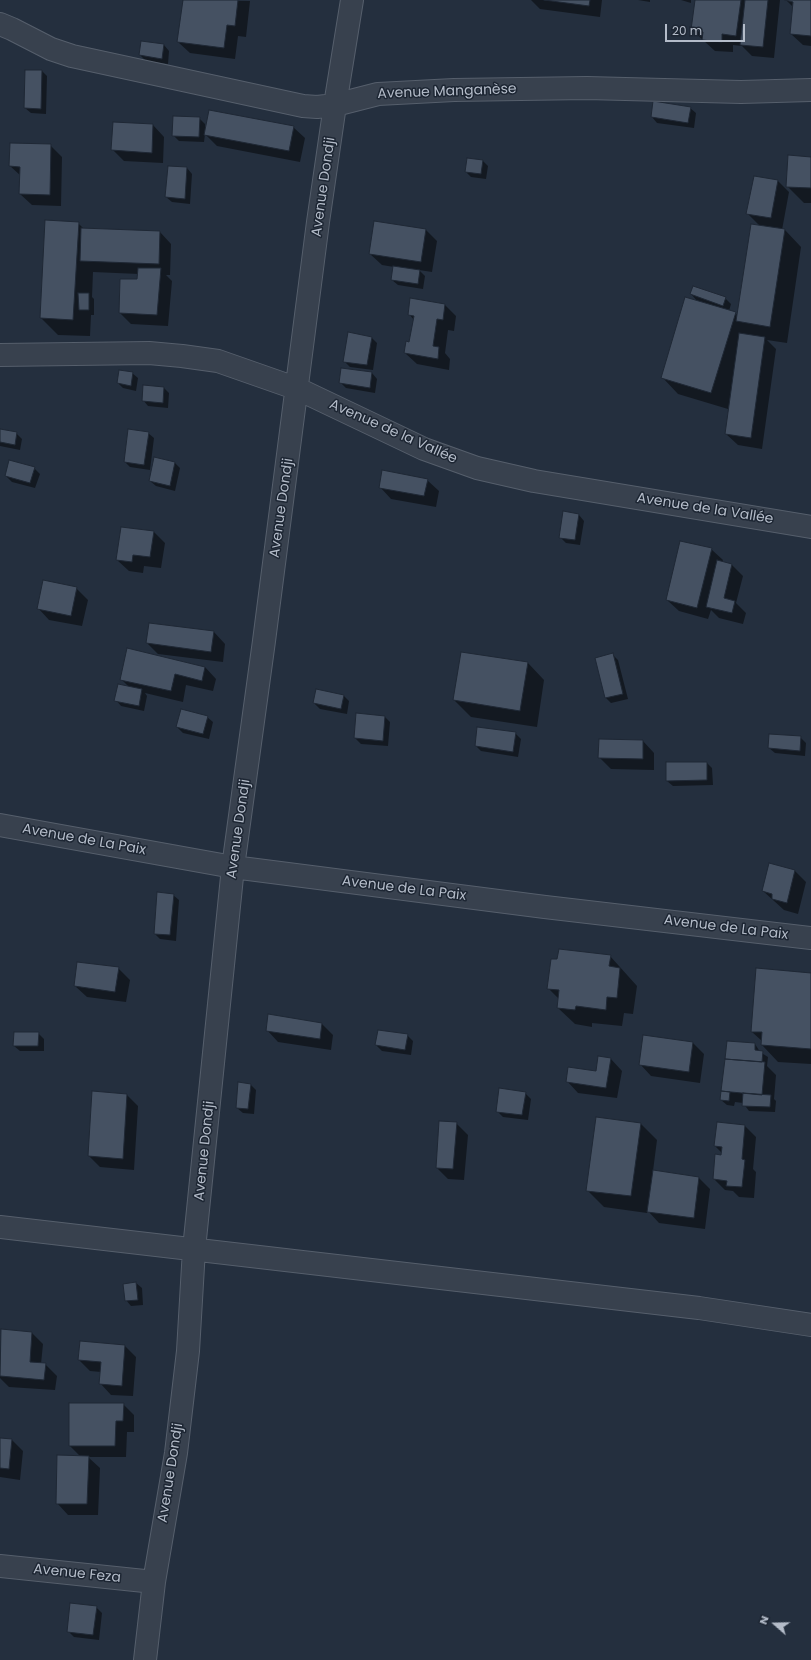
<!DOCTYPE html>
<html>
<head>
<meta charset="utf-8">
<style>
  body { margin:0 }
  #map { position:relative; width:811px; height:1660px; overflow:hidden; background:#242f3e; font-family:Poppins,sans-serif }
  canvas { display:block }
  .north { position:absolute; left:755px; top:1604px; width:40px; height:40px; -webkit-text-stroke:3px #1d2633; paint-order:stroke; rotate:290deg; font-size:11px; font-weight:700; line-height:16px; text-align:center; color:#b4bcc9 }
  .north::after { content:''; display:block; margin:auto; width:14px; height:18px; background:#b4bcc9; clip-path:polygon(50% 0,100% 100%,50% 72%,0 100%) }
  .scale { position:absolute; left:665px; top:24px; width:80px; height:18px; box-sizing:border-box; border:2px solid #b4bcc9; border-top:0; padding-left:5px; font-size:12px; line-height:14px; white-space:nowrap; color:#b4bcc9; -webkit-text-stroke:3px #1d2633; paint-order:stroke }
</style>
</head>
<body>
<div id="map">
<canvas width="811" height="1660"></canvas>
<div class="north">N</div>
<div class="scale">20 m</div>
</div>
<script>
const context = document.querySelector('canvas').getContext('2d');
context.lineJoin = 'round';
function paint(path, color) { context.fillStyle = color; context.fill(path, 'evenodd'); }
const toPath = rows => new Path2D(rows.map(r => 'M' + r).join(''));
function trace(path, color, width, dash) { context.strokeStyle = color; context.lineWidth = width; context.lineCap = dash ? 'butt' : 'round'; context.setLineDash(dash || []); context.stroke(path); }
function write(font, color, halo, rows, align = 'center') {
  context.font = font + ' Poppins,sans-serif'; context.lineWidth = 3; context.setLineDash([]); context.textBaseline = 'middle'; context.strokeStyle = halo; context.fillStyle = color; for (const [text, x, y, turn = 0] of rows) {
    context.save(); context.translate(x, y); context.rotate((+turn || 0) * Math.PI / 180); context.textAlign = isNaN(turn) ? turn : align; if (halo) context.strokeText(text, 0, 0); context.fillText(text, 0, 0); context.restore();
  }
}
paint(toPath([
  [184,0,250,1,246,37,238,36,235,59,190,53,178,42],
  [531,0,602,0,600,17,540,9],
  [638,0,650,0,650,2],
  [681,0,691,0,691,3],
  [696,0,780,0,774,58,752,56,742,46,733,45,733,52,715,51,692,30],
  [786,0,811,0,811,46,803,45,791,34,794,8],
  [164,45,169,51,168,64,146,61,140,55],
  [42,71,47,76,46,114,31,113,25,108],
  [690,108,696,113,694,128,657,123,652,117],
  [199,118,205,124,205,133,293,127,305,138,300,162,217,146,205,134,204,142,179,141,173,135],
  [114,123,153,125,164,137,163,163,124,161,113,150],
  [50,145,62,157,61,206,32,205,20,194,21,176,10,166],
  [811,158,811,203,804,203,787,186],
  [483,161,488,166,486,179,471,177,466,172],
  [187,168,192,174,190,204,172,202,166,197],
  [778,181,789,192,782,230,785,230,801,247,787,343,767,340,776,349,762,449,738,445,726,434,729,403,728,409,678,394,662,377,698,302,691,294,725,298,731,304,729,311,738,315,761,227,748,214],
  [78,223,84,229,160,232,171,244,170,275,166,275,172,281,168,326,131,324,120,313,138,281,139,274,93,272,92,297,94,299,94,315,91,315,90,336,58,335,41,318],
  [426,230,437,241,432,272,419,270,425,276,423,289,398,285,392,280,394,267,382,265,370,254],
  [411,300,445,305,456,316,454,331,448,330,445,353,450,359,449,370,417,364,405,353,410,343,414,320,409,314],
  [372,338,377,343,373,370,350,367,344,361],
  [342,369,372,373,377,379,375,393,346,388,340,382],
  [132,373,138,378,136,391,123,388,118,383],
  [164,388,169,393,168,408,148,406,143,400],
  [0,430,16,433,22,439,20,450,0,446],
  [148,433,154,438,150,470,130,467,125,462],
  [175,463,180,468,175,491,156,486,150,481],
  [34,468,40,474,35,488,12,482,6,476],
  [427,480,439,491,436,507,391,499,380,487],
  [579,515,584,521,580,545,566,543,560,537],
  [154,532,165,543,161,568,144,566,143,573,129,571,117,560],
  [711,549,723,560,722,562,731,564,743,576,736,603,746,613,743,624,719,618,711,610,708,619,679,611,667,600],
  [76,588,88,600,82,626,49,620,38,608],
  [214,632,225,644,223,662,158,654,147,643],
  [612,654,618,660,628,699,611,703,606,698,596,658],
  [528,663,544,680,537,727,471,717,454,700],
  [205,667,216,679,213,691,186,685,183,702,145,693,147,696,144,711,121,706,116,700,129,687,121,679],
  [344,696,349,701,347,714,320,709,314,703],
  [207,717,213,722,209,739,183,733,177,727],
  [385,717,390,722,388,746,361,744,355,738],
  [515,733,521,739,518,757,481,751,476,746],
  [800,737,806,743,805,756,775,753,769,748],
  [600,740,643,741,654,753,654,770,611,769,599,757],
  [707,763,712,768,713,785,673,786,667,781],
  [794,870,806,882,798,914,784,910,763,891],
  [173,895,179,900,176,941,160,939,155,934],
  [610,956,637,986,633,1014,624,1013,622,1026,592,1023,592,1027,575,1024,558,1008,559,999,548,988],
  [118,968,130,980,126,1002,87,997,75,986],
  [811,974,811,1064,778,1062,762,1045,762,1041,752,1032],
  [322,1024,333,1035,331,1050,278,1042,267,1030],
  [38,1033,44,1039,44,1051,20,1051,14,1046],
  [407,1035,413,1041,411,1055,382,1051,376,1045],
  [693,1043,704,1054,700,1083,651,1076,640,1064],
  [755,1044,760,1052,768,1057,767,1066,776,1075,774,1099,776,1101,775,1112,749,1111,743,1103,735,1102,734,1106,727,1105,721,1100,723,1091],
  [611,1059,622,1071,617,1098,578,1093,567,1081,596,1072],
  [250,1084,256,1090,254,1114,243,1113,237,1108],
  [525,1093,531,1099,528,1120,503,1117,497,1111],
  [127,1095,138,1106,134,1170,100,1167,89,1156],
  [456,1123,468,1135,464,1180,448,1179,437,1168],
  [640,1123,657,1140,653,1171,699,1178,710,1189,705,1229,659,1223,648,1211,647,1213,604,1207,587,1190],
  [718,1123,745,1126,756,1137,753,1169,756,1172,754,1198,739,1197,733,1191,725,1190,714,1179,722,1153,715,1146],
  [136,1283,142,1288,143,1305,131,1306,126,1300,124,1284],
  [1,1330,32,1333,43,1344,41,1364,45,1364,57,1376,55,1390,9,1387,0,1378],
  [125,1346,136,1357,133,1396,111,1395,100,1383,101,1372,90,1371,79,1360],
  [123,1404,134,1415,134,1432,127,1432,126,1457,88,1457,100,1468,98,1515,68,1515,57,1503,81,1457,70,1446],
  [0,1439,12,1440,23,1451,20,1480,0,1477],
  [96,1607,102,1613,99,1640,74,1637,68,1631]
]), '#0007');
const building = toPath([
  [183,0,238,0,235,26,227,25,224,48,177,42,183,0],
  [544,0,590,0,589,6,544,0],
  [695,0,741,0,736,36,722,34,722,42,702,40,703,32,691,30,695,0],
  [745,0,768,0,763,47,740,45,745,0],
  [785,0,811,0,811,36,790,34,793,2,785,0],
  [141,41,164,44,162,59,139,55,141,41],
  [25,70,42,70,41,109,24,108,25,70],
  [653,101,691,107,688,123,651,117,653,101],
  [209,110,294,126,289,151,204,135,209,110],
  [173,116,200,117,199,137,172,136,173,116],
  [113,122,153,124,152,153,111,150,113,122],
  [10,143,51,144,50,195,19,194,20,167,9,166,10,143],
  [788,155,811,157,811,188,786,187,788,155],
  [467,158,483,160,481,174,465,172,467,158],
  [168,166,187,167,185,199,165,197,168,166],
  [754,176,778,180,771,218,746,214,754,176],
  [45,220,79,222,73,320,40,318,45,220],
  [374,221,426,229,421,262,369,254,374,221],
  [751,224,785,229,770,327,736,321,751,224],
  [81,228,160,231,159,264,80,261,81,228],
  [393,266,420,270,418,284,391,280,393,266],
  [138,268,161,268,157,315,119,313,120,279,137,279,138,268],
  [693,286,726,297,723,306,690,294,693,286],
  [78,293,89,293,89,310,79,310,78,293],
  [685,297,736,312,711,393,661,378,685,297],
  [410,298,445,304,443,320,437,319,433,346,439,347,438,359,404,353,406,341,409,342,414,316,408,315,410,298],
  [348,332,372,337,367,365,343,362,348,332],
  [739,333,765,337,751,438,725,434,739,333],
  [341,368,372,372,370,388,339,383,341,368],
  [119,370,133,372,131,386,117,383,119,370],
  [143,385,164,387,163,403,142,401,143,385],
  [0,429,17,432,15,445,0,442,0,429],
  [128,429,149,432,144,465,124,462,128,429],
  [154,457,175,462,170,486,149,481,154,457],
  [9,460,35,467,30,483,5,476,9,460],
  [382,470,428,479,424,496,379,488,382,470],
  [563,511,579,514,575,540,559,538,563,511],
  [121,527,154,531,150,557,133,555,132,562,116,560,121,527],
  [680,541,712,548,697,608,666,600,680,541],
  [717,560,732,564,724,598,735,601,732,613,706,607,717,560],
  [43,580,77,587,71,616,37,609,43,580],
  [149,623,214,631,211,652,146,643,149,623],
  [127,648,205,667,202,681,175,674,171,691,120,680,127,648],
  [461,652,528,662,520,711,453,700,461,652],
  [613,653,623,694,605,698,595,658,613,653],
  [118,684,142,689,139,706,114,701,118,684],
  [316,689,344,695,341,709,313,703,316,689],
  [181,709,208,716,203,734,176,727,181,709],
  [356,713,385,716,383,741,354,738,356,713],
  [477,727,516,732,513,752,475,746,477,727],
  [769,734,801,736,800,751,768,748,769,734],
  [599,739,643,740,643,759,598,758,599,739],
  [666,762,707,762,707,780,666,781,666,762],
  [769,863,795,870,787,903,772,899,772,894,762,891,769,863],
  [157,892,174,894,170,935,154,934,157,892],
  [559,949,611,955,609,966,620,968,617,998,607,997,606,1010,576,1006,575,1010,557,1008,559,990,547,989,551,959,557,959,559,949],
  [77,962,119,967,115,992,74,986,77,962],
  [756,968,811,973,811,1049,761,1045,762,1032,751,1032,756,968],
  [268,1014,322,1023,320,1039,266,1031,268,1014],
  [378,1030,408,1034,405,1050,375,1045,378,1030],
  [14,1032,39,1032,38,1046,13,1046,14,1032],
  [643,1035,693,1042,689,1072,639,1065,643,1035],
  [727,1041,755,1043,755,1050,763,1051,762,1062,725,1059,727,1041],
  [598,1056,611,1058,606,1088,566,1082,568,1067,596,1071,598,1056],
  [725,1059,765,1062,762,1095,721,1091,725,1059],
  [238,1082,251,1084,248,1109,236,1108,238,1082],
  [499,1088,526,1092,522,1115,496,1112,499,1088],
  [92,1091,127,1094,123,1159,88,1156,92,1091],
  [721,1091,730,1092,729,1101,720,1100,721,1091],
  [743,1093,771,1095,770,1107,742,1106,743,1093],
  [596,1117,641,1123,631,1196,586,1191,596,1117],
  [439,1121,457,1122,453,1169,436,1168,439,1121],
  [717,1122,745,1125,742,1159,745,1160,742,1187,726,1186,727,1181,713,1179,715,1154,721,1155,722,1147,714,1146,717,1122],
  [653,1170,699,1177,694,1218,647,1212,653,1170],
  [136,1282,138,1300,125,1301,123,1284,136,1282],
  [1,1329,32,1332,30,1362,46,1363,44,1380,0,1376,1,1329],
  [80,1341,125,1345,122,1386,99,1384,101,1362,78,1360,80,1341],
  [69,1403,124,1403,123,1421,116,1421,115,1446,69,1446,69,1403],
  [0,1438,12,1439,9,1469,0,1468,0,1438],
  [57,1455,89,1456,87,1504,56,1504,57,1455],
  [70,1603,97,1606,93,1635,67,1632,70,1603]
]);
paint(building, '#455162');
trace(building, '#1f2835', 1);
const minor = toPath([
  [0,24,12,29,51,49,72,56,303,106,317,107,335,105,378,94,454,90,587,88,741,92,811,90],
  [0,355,149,353,182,356,218,361,298,389,424,449,477,468,534,481,811,527],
  [0,825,233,867,545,907,811,938],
  [0,1227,699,1308,811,1325],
  [0,1566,154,1582],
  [145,1660,154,1582,176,1453,188,1351,194,1249,233,867,264,641,318,222,335,105,352,0]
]);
trace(minor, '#565f6c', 24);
trace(minor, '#38414e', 22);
write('14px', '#b4bcc9', '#1d2633', [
  ["Avenue Manganèse",447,92,-2],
  ["Avenue Dondji",324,187,-82],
  ["Avenue de la Vallée",393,432,24],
  ["Avenue Dondji",282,508,-82],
  ["Avenue de la Vallée",705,509,9],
  ["Avenue Dondji",239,829,-82],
  ["Avenue de La Paix",84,840,10],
  ["Avenue de La Paix",404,889,7],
  ["Avenue de La Paix",726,928,7],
  ["Avenue Dondji",205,1151,-84],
  ["Avenue Dondji",171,1473,-81],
  ["Avenue Feza",77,1574,6]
]);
</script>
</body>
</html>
